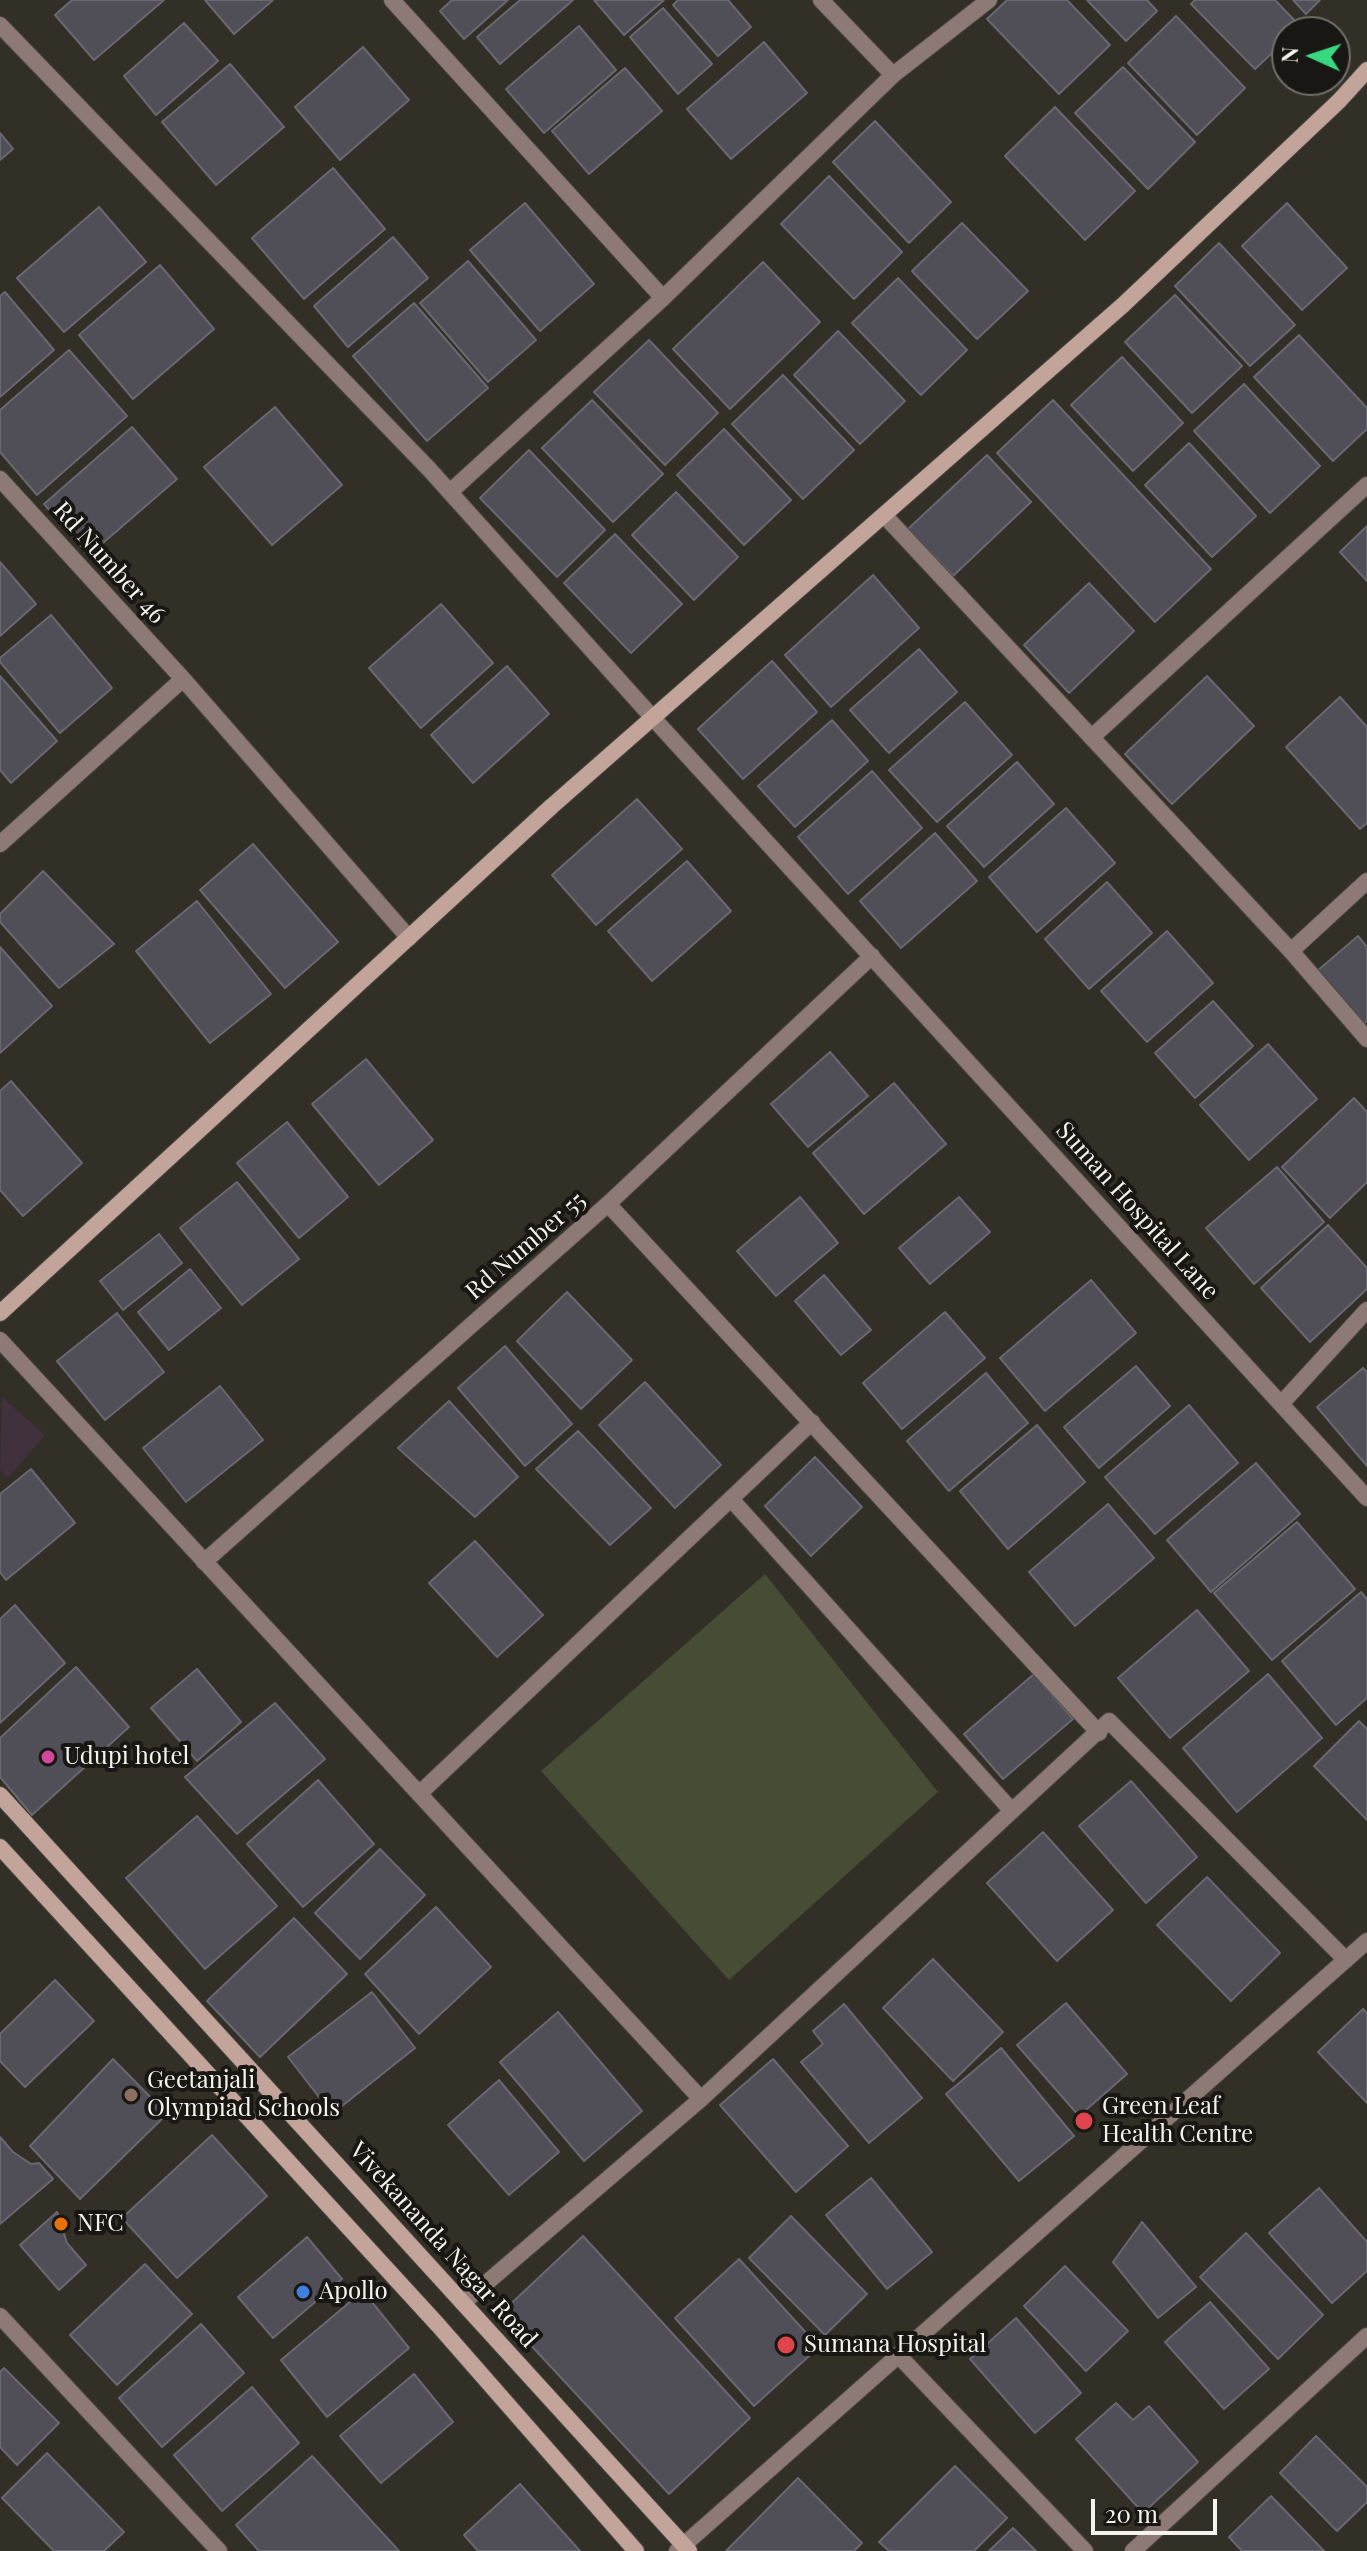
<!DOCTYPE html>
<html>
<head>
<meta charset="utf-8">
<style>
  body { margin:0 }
  #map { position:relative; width:1367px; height:2551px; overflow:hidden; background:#322f27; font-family:"Playfair Display",serif }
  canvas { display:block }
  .north { position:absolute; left:1271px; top:16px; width:80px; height:80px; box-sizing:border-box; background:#181713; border:2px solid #706f6b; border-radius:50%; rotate:273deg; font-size:22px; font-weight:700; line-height:32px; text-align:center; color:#f5f3ee }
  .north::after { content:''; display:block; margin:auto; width:28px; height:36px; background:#37d880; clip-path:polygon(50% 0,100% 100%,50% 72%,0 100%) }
  .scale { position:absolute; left:1091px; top:2499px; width:126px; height:36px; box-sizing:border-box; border:4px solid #f5f3ee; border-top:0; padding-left:10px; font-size:24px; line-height:28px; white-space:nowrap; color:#f5f3ee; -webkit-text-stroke:6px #181713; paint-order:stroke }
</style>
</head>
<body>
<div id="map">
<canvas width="1367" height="2551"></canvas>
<div class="north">N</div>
<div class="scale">20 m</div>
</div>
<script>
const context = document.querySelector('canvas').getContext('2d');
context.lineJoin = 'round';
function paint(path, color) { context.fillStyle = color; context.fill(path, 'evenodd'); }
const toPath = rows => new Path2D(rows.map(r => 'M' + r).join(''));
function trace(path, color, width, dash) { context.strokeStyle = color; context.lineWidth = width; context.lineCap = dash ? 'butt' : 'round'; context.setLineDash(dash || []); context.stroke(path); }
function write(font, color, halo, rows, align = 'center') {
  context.font = font + ' "Playfair Display",serif'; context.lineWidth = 8; context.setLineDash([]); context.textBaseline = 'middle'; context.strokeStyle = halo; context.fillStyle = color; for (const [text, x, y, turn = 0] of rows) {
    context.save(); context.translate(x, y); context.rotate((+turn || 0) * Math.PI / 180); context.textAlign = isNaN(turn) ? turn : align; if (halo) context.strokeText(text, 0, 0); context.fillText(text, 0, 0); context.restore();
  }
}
paint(toPath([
  [2,1397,45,1435,8,1478,0,1470]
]), '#41313c');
paint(toPath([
  [765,1574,938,1792,729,1980,541,1771]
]), '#474c34');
const building = toPath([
  [72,0,164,0,94,60,55,15,72,0],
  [205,0,273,0,234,34,205,0],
  [452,0,508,0,464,39,440,11,452,0],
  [520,0,573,0,500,64,477,37,520,0],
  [594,0,664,0,624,35,594,0],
  [678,0,728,0,751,27,718,56,673,5,678,0],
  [1007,0,1067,0,1110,45,1059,94,987,19,1007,0],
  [1087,0,1147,0,1157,11,1126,41,1087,0],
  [1195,0,1275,0,1300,26,1294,32,1287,32,1287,39,1255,69,1191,4,1195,0],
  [1293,0,1320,0,1306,14,1293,0],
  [663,8,712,64,678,94,630,37,663,8],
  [1176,16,1245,88,1197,135,1128,63,1176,16],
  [184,23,218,61,156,115,124,76,184,23],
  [579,26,616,70,544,133,506,89,579,26],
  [764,42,807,93,731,159,687,109,764,42],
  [363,47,409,100,340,160,295,107,363,47],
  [230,64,284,127,216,185,162,122,230,64],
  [1123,67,1195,142,1148,189,1075,113,1123,67],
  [625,68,662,111,589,174,552,131,625,68],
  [1055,107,1135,191,1085,240,1005,156,1055,107],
  [875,121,951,202,909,243,833,162,875,121],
  [0,133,13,149,0,160,0,133],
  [333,168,385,229,304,299,252,238,333,168],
  [829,176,902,252,854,299,781,224,829,176],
  [525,203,594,284,540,331,470,250,525,203],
  [1287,203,1347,268,1302,310,1242,246,1287,203],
  [99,207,146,262,64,332,17,278,99,207],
  [962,223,1028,291,977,339,912,271,962,223],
  [393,237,428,278,348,347,314,306,393,237],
  [1219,243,1295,325,1250,366,1175,286,1219,243],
  [468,261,536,340,488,382,420,303,468,261],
  [763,262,820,322,730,409,673,349,763,262],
  [160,265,214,329,133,399,79,335,160,265],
  [898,278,967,350,921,395,852,323,898,278],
  [5,292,54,350,0,397,0,296,5,292],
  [1175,295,1242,366,1192,413,1125,342,1175,295],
  [414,303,488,388,427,441,353,356,414,303],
  [838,331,905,401,860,444,794,375,838,331],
  [1299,335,1367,408,1367,429,1333,461,1254,377,1299,335],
  [649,340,718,413,665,465,594,392,649,340],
  [69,350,127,416,37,495,0,452,0,410,69,350],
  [1122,357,1183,423,1133,471,1071,405,1122,357],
  [783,375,854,450,803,499,732,424,783,375],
  [1244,384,1320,466,1270,513,1194,431,1244,384],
  [592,400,663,474,613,522,542,448,592,400],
  [1053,400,1211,569,1155,622,997,453,1053,400],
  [275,407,342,485,272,545,204,467,275,407],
  [132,427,177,479,89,555,44,504,132,427],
  [724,429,791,500,744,545,677,475,724,429],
  [1189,443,1256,516,1212,557,1145,485,1189,443],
  [529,450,605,530,557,577,480,498,529,450],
  [987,455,1031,502,953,576,908,529,987,455],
  [676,492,738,557,694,600,632,535,676,492],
  [1367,526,1367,581,1340,552,1367,526],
  [615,534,682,604,631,653,564,583,615,534],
  [0,562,36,604,0,636,0,562],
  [873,575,919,628,831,707,785,655,873,575],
  [1089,583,1134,631,1069,693,1024,645,1089,583],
  [441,604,493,663,421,728,369,668,441,604],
  [51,615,112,688,60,733,0,662,0,658,51,615],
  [919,649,957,692,889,753,850,710,919,649],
  [772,661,817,712,743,779,698,729,772,661],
  [507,666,549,714,473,783,431,735,507,666],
  [0,676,57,741,11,783,0,770,0,676],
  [1207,676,1254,726,1172,804,1125,754,1207,676],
  [1340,697,1367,727,1367,823,1360,829,1286,747,1340,697],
  [965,702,1012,755,937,822,889,770,965,702],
  [832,720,868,761,795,827,758,786,832,720],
  [1017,762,1054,804,984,867,947,826,1017,762],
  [872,771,922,828,848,894,798,837,872,771],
  [637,799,682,849,596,925,552,875,637,799],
  [1066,808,1115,863,1037,932,989,877,1066,808],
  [935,833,977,881,901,948,860,901,935,833],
  [253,844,338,942,285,988,200,890,253,844],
  [687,861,731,911,652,981,608,931,687,861],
  [43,871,114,944,59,988,0,922,0,914,43,871],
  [1107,882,1152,933,1089,989,1045,939,1107,882],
  [197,901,271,994,210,1043,136,951,197,901],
  [1167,931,1213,983,1147,1042,1101,991,1167,931],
  [1358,936,1367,947,1367,1021,1361,1026,1316,972,1358,936],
  [0,947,52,1006,0,1053,0,947],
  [1213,1001,1253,1046,1195,1098,1155,1053,1213,1001],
  [1268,1044,1317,1099,1249,1160,1200,1105,1268,1044],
  [830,1052,868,1096,808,1147,771,1104,830,1052],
  [366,1059,433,1140,379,1185,312,1104,366,1059],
  [11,1081,82,1163,23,1216,0,1190,0,1091,11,1081],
  [894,1083,946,1144,864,1214,813,1153,894,1083],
  [1354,1098,1367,1112,1367,1182,1330,1218,1282,1167,1354,1098],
  [287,1122,348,1197,299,1238,237,1163,287,1122],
  [1277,1167,1324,1222,1254,1284,1206,1228,1277,1167],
  [237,1182,299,1259,242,1305,180,1228,237,1182],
  [800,1197,838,1243,776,1296,737,1251,800,1197],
  [959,1197,990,1232,930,1284,899,1248,959,1197],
  [1328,1225,1367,1268,1367,1289,1310,1342,1261,1288,1328,1225],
  [159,1234,182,1263,123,1310,100,1281,159,1234],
  [190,1269,221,1308,169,1350,138,1312,190,1269],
  [824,1275,871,1330,841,1355,795,1301,824,1275],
  [1091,1280,1136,1333,1045,1411,1000,1358,1091,1280],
  [567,1292,632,1360,581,1409,517,1341,567,1292],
  [945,1312,985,1358,902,1429,863,1383,945,1312],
  [117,1313,164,1372,105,1420,57,1361,117,1313],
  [505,1346,572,1424,525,1466,458,1388,505,1346],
  [1136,1366,1170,1406,1099,1468,1064,1427,1136,1366],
  [1363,1368,1367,1372,1367,1466,1317,1407,1363,1368],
  [986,1373,1028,1423,949,1491,907,1441,986,1373],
  [645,1382,721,1465,675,1508,599,1425,645,1382],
  [220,1386,263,1440,186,1502,143,1448,220,1386],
  [449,1401,518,1477,475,1517,398,1448,449,1401],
  [1189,1405,1238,1463,1155,1534,1105,1477,1189,1405],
  [1037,1425,1085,1482,1008,1549,960,1491,1037,1425],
  [578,1431,651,1508,610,1545,536,1469,578,1431],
  [815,1457,862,1507,811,1556,765,1506,815,1457],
  [1256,1463,1300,1514,1211,1592,1167,1540,1256,1463],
  [31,1469,75,1523,6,1580,0,1572,0,1494,31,1469],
  [1108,1504,1154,1558,1075,1626,1029,1572,1108,1504],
  [1297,1522,1355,1589,1272,1660,1214,1593,1297,1522],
  [475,1541,543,1615,497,1657,429,1583,475,1541],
  [1361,1592,1367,1599,1367,1698,1336,1725,1282,1661,1361,1592],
  [15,1605,65,1663,0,1723,0,1619,15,1605],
  [1197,1610,1249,1671,1170,1738,1118,1678,1197,1610],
  [76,1667,129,1727,32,1815,0,1777,0,1738,76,1667],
  [197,1669,241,1722,197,1761,151,1708,197,1669],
  [1034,1674,1073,1719,1003,1779,964,1734,1034,1674],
  [1268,1674,1322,1738,1237,1812,1183,1748,1268,1674],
  [275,1703,325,1759,237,1834,185,1777,275,1703],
  [1359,1721,1367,1729,1367,1820,1314,1766,1359,1721],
  [318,1780,374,1844,303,1907,247,1844,318,1780],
  [1131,1781,1197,1857,1146,1903,1079,1826,1131,1781],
  [197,1816,277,1906,205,1969,126,1878,197,1816],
  [1043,1832,1113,1910,1057,1961,987,1883,1043,1832],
  [380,1849,425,1895,360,1959,315,1913,380,1849],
  [1207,1877,1280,1953,1231,2001,1157,1925,1207,1877],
  [436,1907,491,1967,419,2034,365,1974,436,1907],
  [294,1918,347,1974,260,2057,207,2001,294,1918],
  [933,1959,1003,2032,953,2081,883,2008,933,1959],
  [55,1980,94,2021,25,2087,0,2061,0,2034,55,1980],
  [372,1992,415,2048,332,2114,288,2057,372,1992],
  [1066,2003,1127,2074,1079,2116,1017,2045,1066,2003],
  [844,2004,922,2098,869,2143,801,2062,823,2044,813,2031,844,2004],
  [1363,2009,1367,2013,1367,2103,1318,2052,1363,2009],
  [558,2012,642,2111,584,2161,500,2062,558,2012],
  [1001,2048,1074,2136,1019,2181,946,2094,1001,2048],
  [113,2059,167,2114,80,2199,30,2146,113,2059],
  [773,2059,848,2146,796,2192,720,2105,773,2059],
  [499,2080,559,2152,509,2195,448,2125,499,2080],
  [212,2135,267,2196,177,2278,122,2218,212,2135],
  [0,2137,13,2152,31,2164,39,2163,53,2179,0,2224,0,2137],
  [871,2178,932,2252,887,2289,826,2215,871,2178],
  [1319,2188,1367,2242,1367,2271,1332,2303,1269,2233,1319,2188],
  [57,2212,67,2243,86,2265,59,2290,20,2245,57,2212],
  [791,2216,867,2294,825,2335,749,2258,791,2216],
  [1142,2222,1196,2287,1158,2318,1113,2262,1142,2222],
  [1246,2233,1323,2315,1278,2359,1200,2277,1246,2233],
  [583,2236,750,2418,669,2494,501,2313,583,2236],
  [307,2237,342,2279,273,2338,238,2297,307,2237],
  [739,2259,819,2347,754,2406,675,2318,739,2259],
  [145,2264,192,2314,117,2385,70,2335,145,2264],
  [1065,2266,1128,2331,1086,2371,1024,2306,1065,2266],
  [363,2291,409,2348,327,2417,281,2360,363,2291],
  [1210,2302,1269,2369,1224,2409,1165,2342,1210,2302],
  [1016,2318,1081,2393,1035,2433,970,2359,1016,2318],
  [201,2324,244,2373,162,2447,119,2398,201,2324],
  [4,2368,59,2423,17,2465,0,2447,0,2372,4,2368],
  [414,2374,453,2422,381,2483,340,2436,414,2374],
  [252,2387,299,2443,222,2511,174,2455,252,2387],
  [1116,2403,1133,2420,1149,2406,1198,2462,1143,2513,1076,2439,1116,2403],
  [1316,2436,1367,2487,1367,2502,1337,2531,1280,2473,1316,2436],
  [47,2453,124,2532,104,2551,54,2551,2,2498,47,2453],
  [312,2456,399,2551,259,2551,236,2525,312,2456],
  [955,2466,1007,2518,974,2551,889,2551,879,2542,955,2466],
  [798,2478,862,2543,854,2551,726,2551,798,2478],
  [520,2484,580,2551,478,2551,464,2535,520,2484],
  [1271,2496,1324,2551,1242,2551,1229,2537,1271,2496],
  [1013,2528,1036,2551,989,2551,1013,2528]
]);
paint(building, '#504e56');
trace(building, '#696770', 2);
const street = toPath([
  [392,0,663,298],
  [821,0,893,75],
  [0,25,429,469,653,718,1367,1498],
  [0,479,183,679],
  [450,492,663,298,893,75,989,0],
  [884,515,1291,951,1367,1039],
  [1092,737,1367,485],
  [0,844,183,679,409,938],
  [1291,951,1367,881],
  [608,1204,1099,1733],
  [0,1340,701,2099],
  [1281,1404,1367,1310],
  [731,1499,1012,1811],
  [204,1562,608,1204,872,956],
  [419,1794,812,1422],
  [463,2303,701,2099,1109,1721,1346,1960],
  [0,2316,219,2551],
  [898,2355,1085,2551],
  [677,2551,1367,1941],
  [1133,2551,1367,2336]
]);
const secondary = toPath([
  [0,1313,552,806,1123,305,1339,101,1367,70],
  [0,1795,689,2551],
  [0,1847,438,2325,636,2551]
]);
trace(street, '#4d4a43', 18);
trace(secondary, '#4d4a43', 18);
trace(street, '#8d7a74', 16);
trace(secondary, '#c2a49b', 16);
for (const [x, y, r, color] of [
  [48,1757,8,"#d1479c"],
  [131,2095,8,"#8d6e63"],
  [1084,2121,10,"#e0444e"],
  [61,2224,8,"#e8710a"],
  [303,2292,8,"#3f7fe0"],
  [786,2345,10,"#e0444e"]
]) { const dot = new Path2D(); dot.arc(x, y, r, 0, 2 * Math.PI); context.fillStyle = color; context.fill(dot); trace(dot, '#181713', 3); }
write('24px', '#f5f3ee', '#181713', [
  ["Rd Number 46",109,563,48],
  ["Suman Hospital Lane",1137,1211,48],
  ["Rd Number 55",526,1246,-41],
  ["Vivekananda Nagar Road",443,2245,48]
]);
write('24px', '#f5f3ee', '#181713', [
  ["Udupi hotel",64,1757],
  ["Geetanjali",147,2081],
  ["Olympiad Schools",147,2109],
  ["Green Leaf",1102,2107],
  ["Health Centre",1102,2135],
  ["NFC",77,2224],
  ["Apollo",319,2292],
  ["Sumana Hospital",804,2345]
], 'left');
</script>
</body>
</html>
